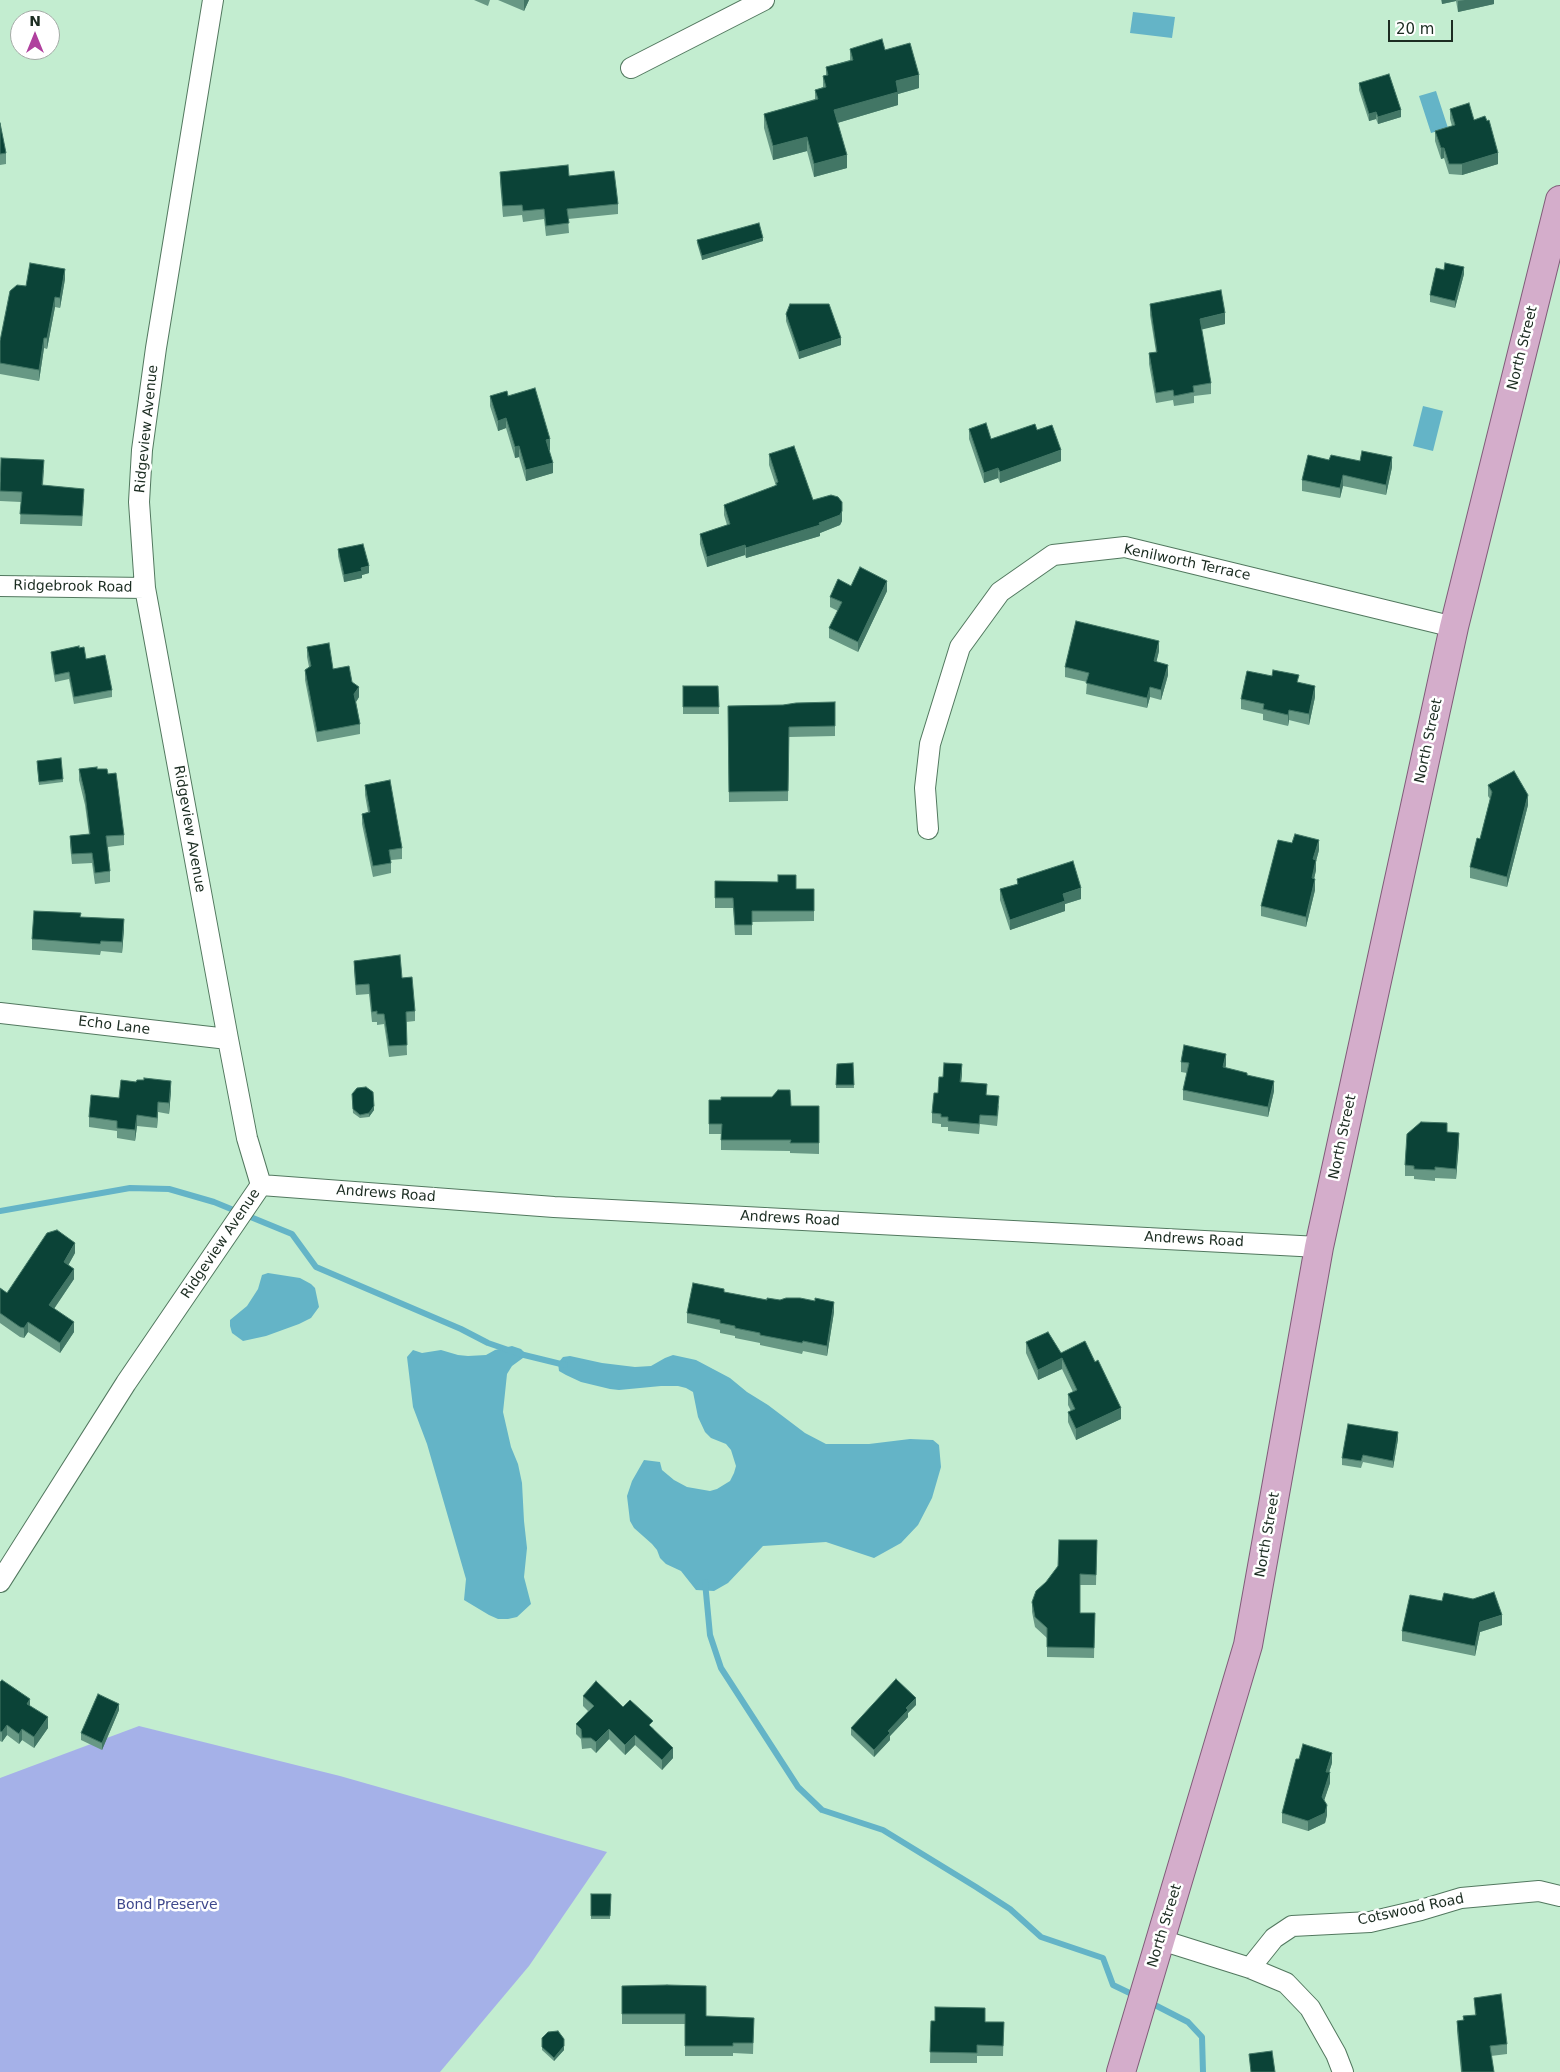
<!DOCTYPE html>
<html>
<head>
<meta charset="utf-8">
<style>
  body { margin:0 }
  #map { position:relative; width:1560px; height:2072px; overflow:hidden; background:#c3edd0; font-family:"DejaVu Sans",sans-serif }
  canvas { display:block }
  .north { position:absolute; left:10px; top:10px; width:50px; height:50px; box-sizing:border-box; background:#fff; border:1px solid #a4aba6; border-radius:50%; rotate:0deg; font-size:14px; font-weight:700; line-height:20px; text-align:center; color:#1b2c21 }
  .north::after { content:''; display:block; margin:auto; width:18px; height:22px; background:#b0409e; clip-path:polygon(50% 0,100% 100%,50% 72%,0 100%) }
  .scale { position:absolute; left:1388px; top:20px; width:65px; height:22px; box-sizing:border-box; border:2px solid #1b2c21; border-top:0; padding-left:6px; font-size:15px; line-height:18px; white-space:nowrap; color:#1b2c21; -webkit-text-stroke:4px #fff; paint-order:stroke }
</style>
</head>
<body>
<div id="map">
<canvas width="1560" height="2072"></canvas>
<div class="north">N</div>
<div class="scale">20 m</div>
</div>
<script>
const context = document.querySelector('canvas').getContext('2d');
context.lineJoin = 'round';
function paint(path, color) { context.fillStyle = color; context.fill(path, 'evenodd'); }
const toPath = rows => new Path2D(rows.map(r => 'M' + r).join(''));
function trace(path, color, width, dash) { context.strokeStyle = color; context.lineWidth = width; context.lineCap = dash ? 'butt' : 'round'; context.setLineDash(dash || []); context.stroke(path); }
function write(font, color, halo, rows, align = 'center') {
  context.font = font + ' "DejaVu Sans",sans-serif'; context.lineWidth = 5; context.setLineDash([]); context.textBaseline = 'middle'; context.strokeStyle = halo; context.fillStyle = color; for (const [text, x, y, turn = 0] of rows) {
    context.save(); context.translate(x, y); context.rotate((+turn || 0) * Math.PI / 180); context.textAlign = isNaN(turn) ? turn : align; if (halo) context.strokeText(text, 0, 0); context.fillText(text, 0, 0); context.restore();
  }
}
paint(toPath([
  [139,1726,340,1776,607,1852,529,1966,440,2072,0,2072,0,1778]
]), '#a5b1e8');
paint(toPath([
  [1133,12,1175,17,1172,38,1130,33],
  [1436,91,1448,128,1431,133,1419,96],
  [1423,406,1443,411,1433,451,1413,446],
  [268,1273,300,1278,311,1284,315,1288,319,1307,311,1318,299,1324,266,1336,243,1341,232,1333,230,1326,230,1320,247,1306,258,1289,262,1275],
  [512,1346,521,1349,527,1355,512,1366,507,1374,503,1412,511,1447,518,1464,522,1483,524,1521,527,1548,524,1577,531,1604,517,1617,508,1619,498,1619,489,1615,464,1600,466,1579,427,1444,413,1407,407,1357,413,1350,422,1353,441,1350,458,1355,468,1356,486,1355,495,1350],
  [673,1355,696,1360,730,1378,747,1392,768,1405,805,1433,826,1444,869,1444,910,1439,933,1440,939,1445,941,1467,932,1498,918,1525,901,1543,874,1558,826,1542,763,1546,728,1583,714,1591,696,1590,681,1571,666,1564,660,1558,657,1550,652,1544,634,1528,630,1521,627,1496,632,1481,644,1460,660,1462,662,1470,674,1480,687,1487,710,1491,717,1489,730,1481,734,1473,736,1466,731,1450,726,1444,711,1438,705,1432,698,1417,693,1392,686,1388,678,1386,661,1386,619,1390,610,1389,581,1382,566,1375,559,1371,558,1363,563,1357,570,1356,602,1363,635,1367,651,1366,665,1358]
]), '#64b4c7');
trace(toPath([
  [0,1211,130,1188,169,1189,214,1202,292,1234,316,1267,461,1329,488,1343,520,1354,565,1365],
  [705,1582,710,1635,721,1668,798,1787,822,1810,883,1830,976,1887,1010,1909,1041,1937,1103,1958,1113,1985,1138,1997],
  [1149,2002,1188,2022,1202,2037,1203,2072]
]), '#64b4c7', 6);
const street = toPath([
  [631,68,764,0],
  [0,586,145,588],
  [928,829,925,788,930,744,960,647,1000,592,1053,555,1125,547,1454,627],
  [0,1013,228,1039],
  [261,1185,554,1207,1319,1247],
  [0,1582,126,1383,261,1185,247,1138,228,1039,145,588,139,502,142,450,156,348,213,0],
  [1161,1940,1250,1968,1286,1983,1310,2008,1336,2054,1343,2072],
  [1250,1968,1274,1938,1292,1926,1370,1922,1421,1910,1461,1898,1539,1891,1560,1896]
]);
const primary = toPath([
  [1121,2072,1248,1645,1319,1247,1454,627,1560,200]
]);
trace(street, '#52785f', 22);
trace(primary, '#805c79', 30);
trace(street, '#fff', 20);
trace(primary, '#d4adcb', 28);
paint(toPath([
  [474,0,490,0,488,6],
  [498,0,529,0,524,11],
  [1441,0,1494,0,1494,4,1458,12,1456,1,1442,4],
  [850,49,885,50,919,88,898,94,898,105,837,123,847,168,814,177,807,151,773,160,764,128,764,114,815,99,815,90,823,87,823,76,826,75,826,67,850,60],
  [1359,83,1401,117,1378,124,1376,119,1369,121,1359,90],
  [1450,109,1474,120,1498,164,1462,175,1449,174,1444,158,1441,159,1435,141,1435,131,1452,126,1450,119],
  [0,123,6,153,6,164,0,165],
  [500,172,569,176,618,204,618,214,568,219,569,233,546,236,544,219,523,222,522,215,503,217,500,183],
  [697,240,763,241,702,260,697,243],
  [1444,270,1464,274,1455,308,1430,302,1430,295],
  [65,279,60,308,55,307,47,349,44,348,39,381,0,374,0,341,26,286],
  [1150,304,1225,324,1201,329,1211,383,1211,394,1194,396,1194,403,1174,406,1173,400,1156,403,1149,364,1149,353,1156,352,1150,315],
  [786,314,841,345,799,359,786,321],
  [490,396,550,450,549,450,553,473,526,481,519,457,515,458,506,428,498,431,490,406],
  [969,429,991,439,1037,430,1061,461,1000,483,998,478,984,483,969,439],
  [769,454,813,500,842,521,840,525,820,533,820,536,746,558,745,555,707,567,700,544,700,534,727,525,724,515,724,505,776,486,769,465],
  [1329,460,1392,467,1386,495,1343,486,1340,498,1302,491,1302,480],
  [44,470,43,485,84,499,82,526,20,524,21,502,0,501,0,482],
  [338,549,369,573,362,575,362,578,344,582,338,556],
  [851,586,887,591,858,652,829,638,829,628,838,611,830,607,830,597],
  [307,647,333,669,352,682,359,697,356,702,360,724,360,734,317,742,305,680,305,670,309,667,307,657],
  [79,648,86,659,112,690,112,697,74,704,69,679,55,682,51,659,51,652],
  [1159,651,1156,662,1168,675,1161,700,1150,697,1147,708,1086,694,1087,682,1065,677,1065,667],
  [1299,683,1315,697,1309,725,1289,720,1288,726,1263,720,1263,714,1241,709,1241,699],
  [683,686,718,686,719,714,683,714],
  [835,702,835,736,789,737,788,801,729,802,728,706,783,705],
  [37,765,63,779,63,782,39,785],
  [79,769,97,769,108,774,124,835,124,845,108,847,110,871,110,882,95,884,92,863,72,864,70,846,70,836,89,834,85,805,79,780],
  [365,785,402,848,402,859,391,860,391,873,373,877,362,824,362,814,368,812,365,795],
  [1488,785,1528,805,1507,887,1470,878,1470,867,1480,839,1490,799,1488,796],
  [1319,850,1316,861,1316,870,1314,879,1315,890,1306,927,1261,916,1261,906],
  [1017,879,1081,899,1065,904,1065,911,1010,930,1000,900,1000,889,1017,884],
  [715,881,796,889,814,889,814,921,752,922,752,935,735,935,733,908,715,908],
  [81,917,124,929,122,953,101,951,100,955,32,950,32,939],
  [354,961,402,978,415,1011,415,1021,406,1022,407,1055,389,1057,384,1024,377,1025,377,1022,372,1022,369,994,356,995,354,971],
  [1181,1062,1226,1065,1225,1068,1247,1075,1274,1091,1268,1117,1183,1100,1183,1090,1187,1073,1181,1072],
  [853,1063,854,1088,836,1088,837,1064],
  [962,1074,961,1082,987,1095,999,1106,997,1126,980,1124,979,1134,948,1131,948,1127,941,1127,941,1124,932,1123,932,1113,943,1077],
  [171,1091,169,1114,158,1112,157,1128,137,1126,135,1141,117,1138,117,1131,89,1127,89,1117,119,1098],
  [352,1098,374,1110,369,1117,360,1118,353,1113],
  [709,1100,791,1106,819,1106,819,1154,790,1153,790,1151,721,1150,721,1134,709,1134],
  [1447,1132,1459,1143,1456,1179,1435,1178,1435,1181,1414,1179,1414,1176,1405,1176,1405,1165],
  [75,1253,68,1265,74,1279,54,1309,74,1332,60,1353,28,1332,24,1338,20,1337,0,1323,0,1288,7,1293],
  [724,1292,834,1312,827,1356,803,1351,802,1354,760,1345,760,1343,735,1338,735,1336,720,1333,720,1330,687,1323,687,1313],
  [1026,1342,1061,1353,1121,1419,1076,1440,1068,1422,1068,1412,1071,1411,1068,1405,1068,1394,1073,1392,1062,1369,1038,1380,1026,1353],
  [1398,1439,1393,1468,1363,1462,1361,1468,1342,1465,1342,1458],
  [1097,1540,1096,1585,1080,1585,1080,1613,1095,1613,1094,1658,1047,1657,1047,1638,1035,1627,1032,1612,1032,1602],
  [1502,1625,1480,1632,1475,1656,1402,1641,1402,1631],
  [0,1682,30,1706,48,1728,34,1748,22,1740,19,1744,7,1735,2,1742,0,1741],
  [583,1696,623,1707,653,1728,673,1758,662,1770,635,1745,625,1755,609,1739,596,1753,591,1748,582,1749,581,1739,576,1734,576,1724,588,1711,583,1706],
  [916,1705,908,1713,908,1717,890,1736,890,1740,874,1757,851,1735,851,1728],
  [119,1710,102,1750,81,1740,81,1733],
  [1332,1763,1329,1772,1330,1783,1324,1800,1327,1815,1325,1823,1308,1831,1282,1823,1282,1813],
  [591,1894,611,1894,610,1919,591,1919],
  [622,1986,706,2016,754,2018,753,2054,733,2053,733,2056,685,2056,685,2024,622,2024],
  [1474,1998,1507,2044,1507,2054,1491,2056,1494,2072,1461,2072,1457,2031,1457,2021,1463,2020,1463,2016,1475,2015],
  [931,2021,1004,2022,1003,2056,977,2056,977,2063,930,2063],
  [542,2038,564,2039,564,2050,554,2061,542,2050]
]), '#679884');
paint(toPath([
  [524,0,529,0,524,11],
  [1442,0,1456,0,1456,1,1442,4],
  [1465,0,1494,0,1494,4,1458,12,1458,1],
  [919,75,919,88,898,94,898,105,834,124,834,110,896,81],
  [1401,110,1401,117,1378,124,1378,117],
  [1376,112,1376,119,1369,121,1369,114],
  [807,137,807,151,773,160,773,146],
  [1441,148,1444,148,1444,158,1441,159],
  [1498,153,1498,164,1462,175,1462,164],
  [847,155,847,168,814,177,814,164],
  [763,238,763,241,702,260,702,256],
  [1464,267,1464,274,1455,308,1455,301],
  [65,269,65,279,60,308,60,298],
  [55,297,55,307,47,349,47,338],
  [1225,313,1225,324,1200,330,1200,319],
  [44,338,44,348,39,381,39,370],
  [841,338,841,345,799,359,799,352],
  [506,418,506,428,498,431,498,421],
  [550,439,550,450,546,451,546,440],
  [519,446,519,457,515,458,515,447],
  [1061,450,1061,461,1000,483,1000,472],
  [1392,457,1392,467,1386,495,1386,485],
  [553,463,553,473,526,481,526,470],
  [998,468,998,478,984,483,984,473],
  [1343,475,1343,486,1340,498,1340,488],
  [842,511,842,521,840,525,820,533,820,536,746,558,746,548,819,523],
  [745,545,745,555,707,567,707,557],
  [369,566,369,573,362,575,362,578,344,582,344,575,361,568],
  [887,581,887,591,858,652,858,642],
  [1159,641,1159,651,1154,672,1154,661],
  [1168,665,1168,675,1161,700,1161,690],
  [1315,686,1315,697,1309,725,1309,714],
  [359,687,359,697,354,705,354,694],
  [1150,687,1150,697,1147,708,1147,698],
  [1289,710,1289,720,1288,726,1288,715],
  [1528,795,1528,805,1507,887,1507,877],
  [1319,840,1319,850,1316,861,1316,870,1312,888,1312,878,1313,859],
  [1315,879,1315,890,1306,927,1306,917],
  [1081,888,1081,899,1065,904,1065,911,1010,930,1010,920,1063,894],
  [124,919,124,929,122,953,122,942],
  [1226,1054,1226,1065,1223,1078,1223,1067],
  [962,1064,962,1074,960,1092,960,1082],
  [171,1081,171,1091,169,1114,169,1103],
  [1274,1081,1274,1091,1268,1117,1268,1107],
  [158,1102,158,1112,157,1128,157,1118],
  [374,1106,374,1110,369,1117,369,1113],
  [137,1115,137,1126,135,1141,135,1130],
  [1459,1133,1459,1143,1456,1179,1456,1169],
  [75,1243,75,1253,64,1273,64,1262],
  [74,1269,74,1279,49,1316,49,1305],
  [834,1302,834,1312,827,1356,827,1346],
  [28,1322,28,1332,24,1338,24,1328],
  [74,1322,74,1332,60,1353,60,1343],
  [1062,1358,1062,1369,1038,1380,1038,1370],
  [1121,1408,1121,1419,1076,1440,1076,1429],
  [1398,1432,1398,1439,1393,1468,1393,1461],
  [1502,1615,1502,1625,1480,1632,1475,1656,1475,1646,1480,1622],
  [916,1698,916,1705,908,1713,908,1717,890,1736,890,1740,874,1757,874,1750,906,1708],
  [30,1699,30,1709,27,1704],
  [119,1704,119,1710,102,1750,102,1743],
  [48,1717,48,1728,34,1748,34,1737],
  [7,1725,7,1735,2,1742,2,1732],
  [22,1729,22,1740,19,1744,19,1734],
  [609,1729,609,1739,596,1753,596,1742],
  [635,1735,635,1745,625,1755,625,1745],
  [673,1748,673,1758,662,1770,662,1760],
  [1332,1753,1332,1763,1326,1782,1326,1772],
  [1330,1772,1330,1783,1322,1807,1322,1797],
  [1327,1805,1327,1815,1325,1823,1308,1831,1308,1821],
  [564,2046,564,2050,554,2061,554,2058]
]), '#427665');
const building = toPath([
  [882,39,885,50,910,43,919,75,896,81,898,92,834,110,847,155,814,164,807,137,773,146,764,114,818,99,815,90,826,87,823,76,828,75,826,67,853,60,850,49,882,39],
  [1389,74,1401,110,1378,117,1376,112,1369,114,1359,83,1389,74],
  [1469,103,1474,120,1485,116,1487,121,1489,120,1498,153,1462,164,1449,164,1444,148,1441,148,1435,131,1455,125,1450,109,1469,103],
  [0,123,6,153,0,154,0,123],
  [568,165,569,176,614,171,618,204,567,209,569,223,546,226,544,209,523,211,522,205,503,206,500,172,568,165],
  [759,223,763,238,702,256,697,240,759,223],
  [30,263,65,269,60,298,55,297,47,338,44,338,39,370,0,363,0,341,10,291,17,285,26,286,30,263],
  [1445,263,1464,267,1455,301,1430,295,1436,268,1444,270,1445,263],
  [1221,290,1225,313,1200,319,1211,383,1193,386,1194,392,1174,396,1173,390,1156,393,1149,353,1157,352,1150,304,1221,290],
  [790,304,829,304,841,338,799,352,786,314,790,304],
  [535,388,550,439,546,440,553,463,526,470,519,446,515,447,506,418,498,421,490,396,507,391,508,396,535,388],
  [986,423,991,439,1035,424,1037,430,1052,425,1061,450,1000,472,998,468,984,473,969,429,986,423],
  [794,446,813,500,831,495,838,497,842,502,842,511,840,515,819,523,820,525,746,548,745,545,707,557,700,534,730,524,724,505,777,485,776,483,778,482,769,454,794,446],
  [1362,451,1392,457,1386,485,1343,475,1340,488,1302,480,1308,455,1329,460,1331,455,1360,461,1362,451],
  [1,458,44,460,42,485,84,489,82,516,20,514,22,492,0,491,1,458],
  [363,544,369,566,361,568,362,571,344,575,338,549,363,544],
  [860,567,887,581,858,642,829,628,842,602,830,597,838,579,851,586,860,567],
  [1076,621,1159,641,1154,661,1168,665,1161,690,1150,687,1147,698,1086,683,1089,673,1065,667,1076,621],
  [329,643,333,669,349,666,352,682,359,687,354,694,360,724,317,732,305,670,311,666,307,647,329,643],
  [79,646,79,648,84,647,86,659,105,655,112,690,74,697,69,672,55,675,51,652,79,646],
  [1273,670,1299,675,1297,682,1315,686,1309,714,1289,710,1288,715,1263,709,1264,704,1241,699,1247,671,1272,676,1273,670],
  [683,686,718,686,719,707,683,707,683,686],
  [835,702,835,726,789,727,788,791,729,792,728,706,783,705,796,703,835,702],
  [61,758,63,779,39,782,37,761,61,758],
  [97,767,97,769,107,769,108,774,116,773,124,835,106,836,110,871,95,873,92,853,72,854,70,836,90,834,85,794,79,769,97,767],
  [1514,771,1528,795,1507,877,1470,867,1477,838,1480,839,1492,792,1488,785,1514,771],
  [390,780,402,848,389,850,391,863,373,866,362,814,370,812,365,785,390,780],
  [1295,834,1319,840,1313,859,1316,860,1312,878,1315,879,1306,917,1261,906,1278,840,1292,843,1295,834],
  [1073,861,1081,888,1063,894,1065,901,1010,920,1000,889,1018,884,1017,879,1073,861],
  [778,875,796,875,796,889,814,889,814,911,752,911,752,925,735,925,733,898,715,898,715,881,778,882,778,875],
  [34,911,81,913,80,917,124,919,122,942,101,941,100,944,32,939,34,911],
  [400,955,402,978,412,977,415,1011,406,1012,407,1045,389,1046,384,1014,377,1014,377,1011,372,1012,369,984,356,985,354,961,400,955],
  [1184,1045,1226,1054,1223,1067,1247,1073,1247,1075,1274,1081,1268,1107,1183,1090,1189,1063,1181,1062,1184,1045],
  [853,1063,854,1085,836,1085,837,1064,853,1063],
  [944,1063,962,1064,960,1082,987,1084,986,1095,999,1096,997,1116,980,1115,979,1124,948,1121,948,1117,941,1117,941,1114,932,1113,934,1093,938,1093,939,1077,943,1077,944,1063],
  [144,1078,171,1081,169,1103,158,1102,157,1118,137,1115,135,1130,117,1128,117,1121,89,1117,91,1095,119,1098,121,1080,136,1082,137,1080,144,1080,144,1078],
  [366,1087,373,1092,374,1106,369,1113,360,1115,353,1109,352,1094,357,1088,366,1087],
  [778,1090,790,1090,791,1106,819,1106,819,1143,790,1143,791,1140,721,1140,722,1124,709,1124,709,1100,721,1100,721,1097,772,1097,778,1090],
  [1421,1122,1447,1123,1447,1132,1459,1133,1456,1169,1435,1167,1435,1170,1414,1169,1414,1166,1405,1165,1407,1134,1421,1122],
  [57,1230,75,1243,64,1262,74,1269,49,1305,74,1322,60,1343,28,1322,24,1328,20,1327,0,1313,0,1288,7,1293,47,1233,57,1230],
  [693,1283,724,1289,724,1292,767,1300,767,1298,780,1300,786,1298,800,1298,815,1301,815,1298,834,1302,827,1346,803,1341,802,1343,760,1335,760,1333,735,1328,735,1326,720,1323,720,1320,687,1313,693,1283],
  [1048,1332,1061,1353,1085,1341,1095,1362,1098,1360,1121,1408,1076,1429,1068,1412,1075,1409,1068,1394,1077,1390,1062,1358,1038,1370,1026,1342,1048,1332],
  [1348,1424,1398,1432,1393,1461,1363,1455,1361,1461,1342,1458,1348,1424],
  [1059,1540,1097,1540,1096,1575,1080,1574,1080,1613,1095,1613,1094,1648,1047,1647,1047,1628,1035,1617,1032,1602,1036,1591,1046,1582,1058,1566,1059,1540],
  [1494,1592,1502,1615,1480,1622,1475,1646,1402,1631,1410,1595,1442,1601,1444,1593,1473,1599,1494,1592],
  [896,1679,916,1698,906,1708,908,1710,888,1731,890,1733,874,1750,851,1728,896,1679],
  [2,1680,30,1699,27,1704,48,1717,34,1737,22,1729,19,1734,7,1725,2,1732,0,1731,0,1682,2,1680],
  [596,1681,623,1707,630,1700,653,1721,649,1725,673,1748,662,1760,635,1735,625,1745,609,1729,596,1742,591,1738,582,1738,581,1729,576,1724,594,1706,583,1696,596,1681],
  [98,1694,119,1704,102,1743,81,1733,98,1694],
  [1303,1744,1332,1753,1326,1772,1330,1772,1322,1797,1327,1805,1325,1813,1308,1821,1282,1813,1296,1759,1299,1759,1303,1744],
  [591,1894,611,1894,610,1916,591,1916,591,1894],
  [667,1985,706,1986,706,2016,754,2018,753,2043,733,2043,733,2046,685,2046,685,2014,622,2014,622,1986,667,1985],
  [1501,1994,1507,2044,1490,2046,1494,2072,1462,2072,1457,2021,1464,2020,1463,2016,1476,2015,1474,1998,1501,1994],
  [935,2007,985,2008,985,2022,1004,2022,1003,2046,977,2045,977,2053,930,2052,931,2021,935,2021,935,2007],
  [558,2031,564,2039,564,2046,554,2058,542,2047,542,2038,548,2032,558,2031],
  [1272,2051,1275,2072,1251,2072,1249,2054,1272,2051]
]);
paint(building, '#0b4337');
trace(building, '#427665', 1);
write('14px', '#1b2c21', '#fff', [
  ["North Street",1523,348,-76],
  ["Ridgeview Avenue",147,429,-84],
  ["Kenilworth Terrace",1187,563,12],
  ["Ridgebrook Road",73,587,1],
  ["North Street",1429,741,-78],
  ["Ridgeview Avenue",189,829,80],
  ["Echo Lane",114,1026,7],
  ["North Street",1343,1137,-78],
  ["Andrews Road",386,1194,4],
  ["Andrews Road",790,1219,3],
  ["Andrews Road",1194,1240,3],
  ["Ridgeview Avenue",221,1244,-56],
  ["North Street",1268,1535,-80],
  ["Cotswood Road",1411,1910,-12],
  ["North Street",1165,1926,-73]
]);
write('14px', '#3e488c', '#fff', [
  ["Bond Preserve",167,1905]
]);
</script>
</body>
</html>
